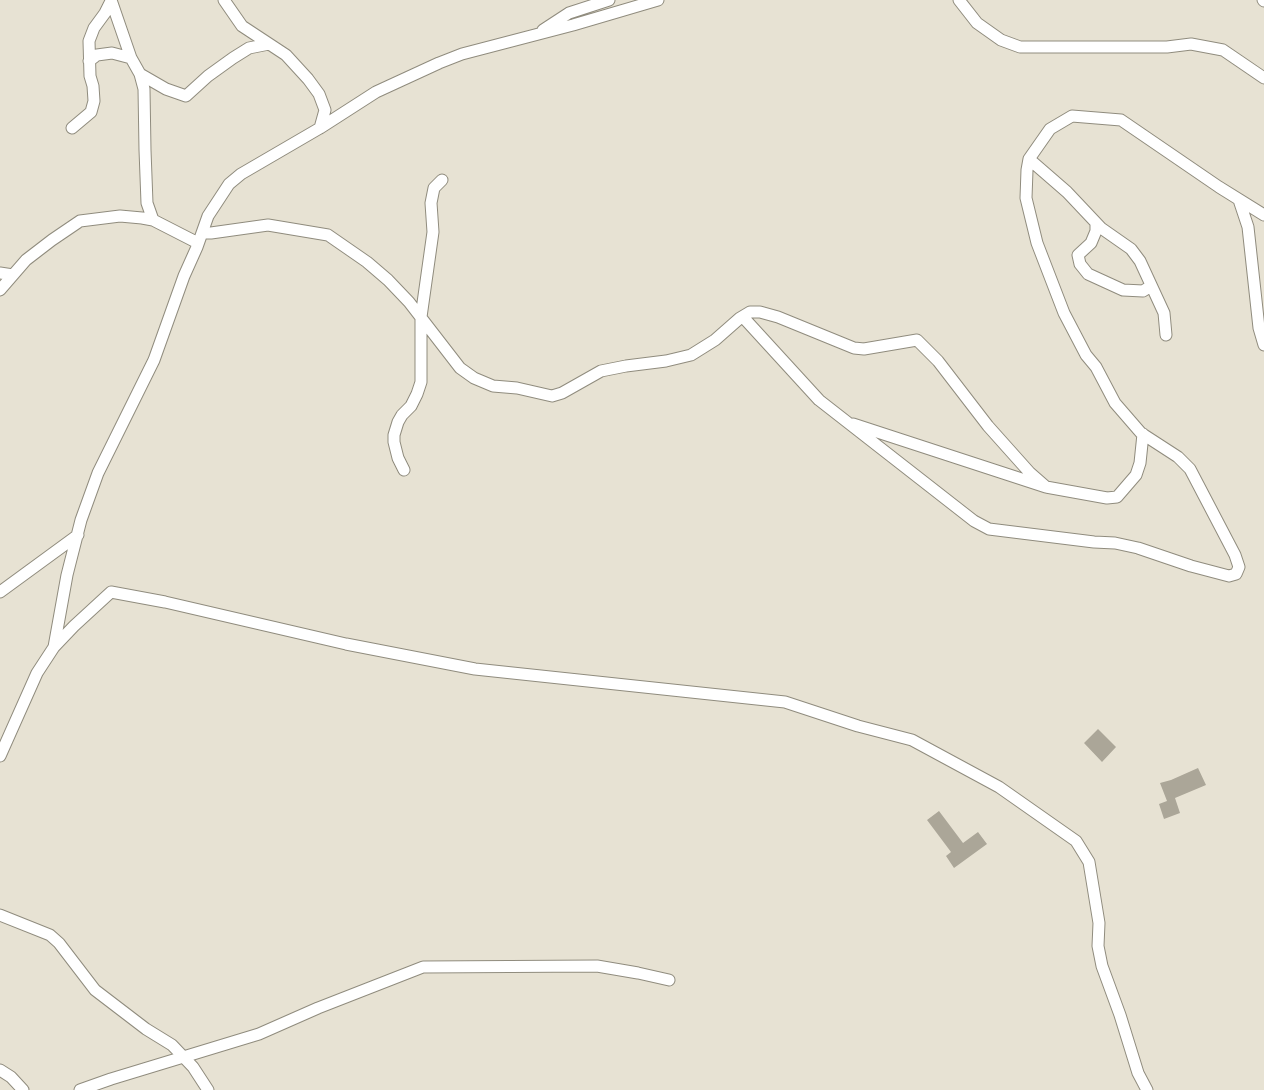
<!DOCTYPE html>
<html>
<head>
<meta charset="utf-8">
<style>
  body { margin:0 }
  canvas { display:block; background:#e7e2d3 }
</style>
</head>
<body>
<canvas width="1264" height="1090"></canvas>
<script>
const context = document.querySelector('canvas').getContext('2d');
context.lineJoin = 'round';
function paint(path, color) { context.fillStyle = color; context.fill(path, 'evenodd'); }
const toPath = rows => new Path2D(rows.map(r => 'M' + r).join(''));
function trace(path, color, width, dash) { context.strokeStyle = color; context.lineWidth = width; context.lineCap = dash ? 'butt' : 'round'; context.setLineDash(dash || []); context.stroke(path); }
paint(toPath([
  [1098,729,1116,747,1102,762,1084,743],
  [1198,768,1206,785,1175,798,1180,813,1164,819,1159,804,1167,801,1160,783,1171,780],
  [939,811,963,843,978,832,987,844,954,868,946,856,951,852,927,820]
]), '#aba698');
const minor = toPath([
  [111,0,131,58,140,74,144,89,145,150,147,203,153,220],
  [224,0,242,26,286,55,308,79,319,94,325,110,320,128],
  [959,0,977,23,1001,40,1020,47,1167,47,1191,44,1223,50,1264,78],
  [1263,0,1264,1],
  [543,30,569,13,609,0],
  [89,61,97,55,112,53,131,58],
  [140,74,166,89,186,96,208,76,233,58,249,48,269,44],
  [72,128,91,112,94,101,93,86,90,76,89,41,94,28,105,13,111,1],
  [1029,159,1067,192,1101,228,1131,249,1140,261,1164,313,1166,335],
  [1239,200,1248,227,1259,328,1264,345],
  [1096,223,1096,231,1091,243,1078,255,1080,264,1088,274,1123,290,1143,291,1151,286],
  [202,233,211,233,268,225,328,235,367,262,388,280,409,302,460,368,474,378,493,386,517,388,552,396,562,393,601,371,626,366,666,361,691,355,715,340,740,318,750,312,760,312,778,317,854,348,864,349,917,340,938,361,988,426,1030,473,1046,487],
  [0,273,13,275],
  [0,290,26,260,52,240,80,221,120,216,142,218,153,220,198,243],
  [743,317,819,400,974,521,989,529,1094,542,1115,543,1138,548,1191,566,1229,576,1236,574,1239,567,1235,555,1190,469,1178,457,1141,433,1115,403,1096,367,1086,355,1064,313,1037,243,1026,198,1027,170,1029,159,1050,129,1072,116,1121,120,1219,187,1264,215],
  [853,424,1046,487,1107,498,1117,497,1136,475,1140,463,1143,434],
  [404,470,398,458,394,442,394,435,398,422,402,415,411,406,417,394,421,382,421,317,433,232,431,203,434,188,442,180],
  [0,592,78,535],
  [54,647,67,575,81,520,98,473,154,360,184,276,197,247,208,216,229,184,241,174,320,128,376,92,439,63,462,54,573,25,658,0],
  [0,756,37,673,54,647,74,626,111,592,165,602,346,644,475,669,785,702,858,726,912,740,999,787,1076,841,1089,862,1099,923,1098,946,1102,966,1120,1015,1138,1073,1147,1090],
  [0,915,50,935,59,943,95,990,146,1029,172,1045,193,1067,208,1090],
  [0,1070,11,1077,23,1090],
  [80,1090,111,1079,259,1034,318,1008,423,967,597,966,638,973,669,980]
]);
trace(minor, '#908c7e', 13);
trace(minor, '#fff', 11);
</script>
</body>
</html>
